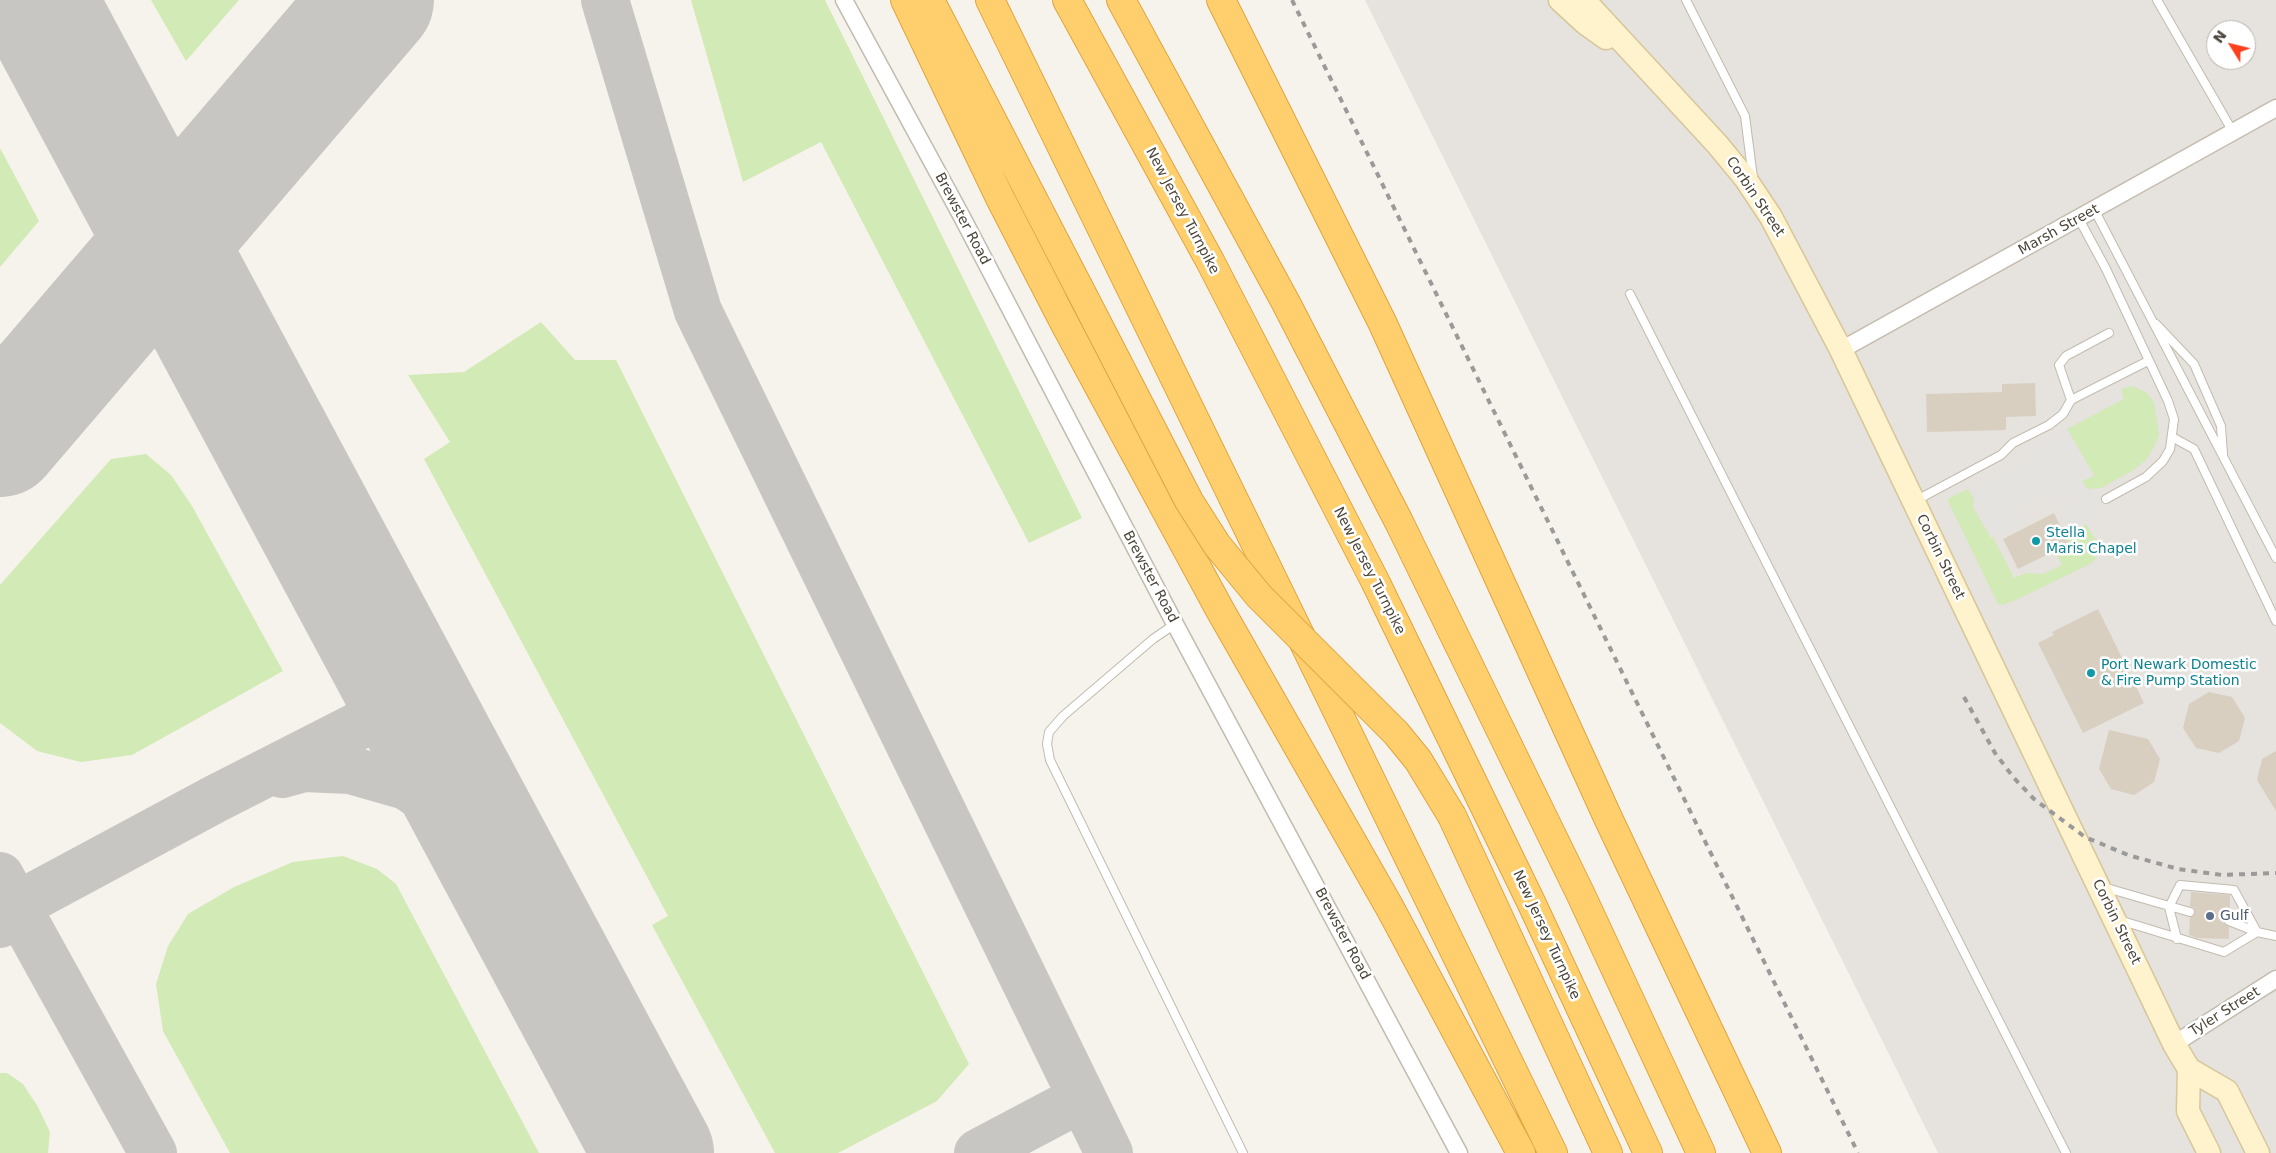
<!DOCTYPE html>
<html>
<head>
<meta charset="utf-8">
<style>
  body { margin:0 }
  #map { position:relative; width:2276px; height:1153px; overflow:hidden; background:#f6f3ec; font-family:"DejaVu Sans",sans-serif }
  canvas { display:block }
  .north { position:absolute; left:2206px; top:20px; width:50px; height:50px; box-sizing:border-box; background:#fff; border:1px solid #b7b4b0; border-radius:50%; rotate:306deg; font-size:14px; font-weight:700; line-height:20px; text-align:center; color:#4b4439 }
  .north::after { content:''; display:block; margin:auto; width:18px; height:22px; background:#fc3f1d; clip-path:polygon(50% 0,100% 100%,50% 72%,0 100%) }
</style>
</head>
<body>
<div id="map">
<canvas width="2276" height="1153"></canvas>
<div class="north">N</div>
</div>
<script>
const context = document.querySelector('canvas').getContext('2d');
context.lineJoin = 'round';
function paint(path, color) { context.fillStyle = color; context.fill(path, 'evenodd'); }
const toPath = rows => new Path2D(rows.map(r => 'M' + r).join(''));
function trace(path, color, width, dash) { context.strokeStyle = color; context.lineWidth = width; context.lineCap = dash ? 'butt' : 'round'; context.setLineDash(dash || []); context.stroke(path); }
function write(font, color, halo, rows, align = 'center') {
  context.font = font + ' "DejaVu Sans",sans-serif'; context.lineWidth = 5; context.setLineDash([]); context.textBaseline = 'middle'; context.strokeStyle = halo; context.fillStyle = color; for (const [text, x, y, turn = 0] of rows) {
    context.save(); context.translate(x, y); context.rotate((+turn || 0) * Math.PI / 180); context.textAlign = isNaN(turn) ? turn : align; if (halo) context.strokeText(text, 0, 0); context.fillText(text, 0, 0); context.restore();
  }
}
paint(toPath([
  [1365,0,2276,0,2276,1153,1938,1153],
  [2216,30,2246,30,2246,60,2216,60]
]), '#e6e2dd');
paint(toPath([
  [151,0,239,0,186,61],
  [691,0,825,0,1082,518,1029,543,821,142,743,182],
  [0,148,39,221,0,267],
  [541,322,575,360,616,360,969,1064,937,1101,838,1153,775,1153,652,925,668,916,424,459,450,442,408,375,464,372],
  [2133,386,2147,393,2154,402,2159,435,2154,447,2146,460,2132,471,2101,488,2087,489,2082,481,2094,475,2067,429,2124,399,2121,389],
  [146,454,171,475,192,506,283,671,132,755,81,762,37,751,0,723,0,585,111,459],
  [1968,489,1974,500,1973,507,1991,538,1993,537,2014,578,2026,573,2043,574,2062,565,2055,550,2069,544,2066,536,2086,524,2096,540,2085,544,2090,553,2096,558,2092,563,2018,599,2003,605,1998,604,1947,499],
  [343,856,377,869,396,884,539,1153,230,1153,163,1031,156,984,168,946,188,914,234,887,293,862],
  [0,1073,7,1073,23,1084,38,1107,50,1132,48,1153,0,1153]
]), '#d2eab5');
paint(toPath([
  [2067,429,2094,476,2082,481,2102,516,2070,533,2059,508,2072,502,2068,495,2045,507,2039,495,2022,503,2028,517,1991,538,1973,506,1976,502,1970,490,2026,463,2024,451]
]), '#e5e3e0');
trace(toPath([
  [605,0,698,311,1109,1153],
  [0,12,20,17,51,41,74,72],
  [282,774,304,768,350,770,406,786,452,816,485,848,512,890],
  [0,876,153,1153],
  [0,924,16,906,215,799,411,699],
  [978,1153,1082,1098]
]), '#c8c6c3', 48);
trace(toPath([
  [36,0,654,1153],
  [0,437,374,0]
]), '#c8c6c3', 120);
paint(toPath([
  [2035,383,2036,416,2006,417,2006,430,1927,432,1926,394,2002,392,2002,384],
  [2054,513,2069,544,2018,569,2003,539],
  [2098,609,2144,703,2083,733,2038,643,2054,635,2052,632],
  [2209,692,2232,697,2245,718,2239,741,2219,753,2196,748,2183,728,2189,704],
  [2109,730,2148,739,2160,759,2154,782,2134,795,2111,789,2099,769],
  [2276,751,2276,811,2257,780,2262,759],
  [2191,892,2230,895,2230,916,2225,917,2223,921,2229,927,2229,939,2197,938,2189,935,2190,917,2195,913,2194,908,2190,906]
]), '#d8cfc1');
const lane = toPath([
  [1686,0,1745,116,1753,178],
  [2157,0,2233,132],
  [2095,211,2276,558],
  [2079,219,2106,269,2168,401,2174,419,2170,449,2163,461,2146,477,2106,499],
  [1630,294,2066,1153],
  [2156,324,2194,364,2221,426,2223,454],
  [2071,400,2059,365,2066,356,2109,333],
  [2172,437,2194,449,2276,621],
  [1915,501,2001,455,2013,443,2049,425,2063,414,2071,400,2148,361],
  [1175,624,1153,639,1063,716,1049,732,1047,744,1050,760,1243,1153],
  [2103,887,2190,912],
  [2119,920,2224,952,2257,932],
  [2229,921,2257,932,2276,936],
  [2177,939,2169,907,2180,885,2234,890,2257,932]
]);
const street = toPath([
  [844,0,962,217,1175,624,1459,1153],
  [1841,350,2276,108],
  [2174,1044,2276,979]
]);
const secondary = toPath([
  [1560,0,1585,23,1606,38],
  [1584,0,1717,144,1745,178,1771,217,1841,350,2174,1044,2189,1069,2227,1091,2258,1153],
  [2189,1069,2188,1111,2209,1153]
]);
const highway = toPath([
  [905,0,1000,198,1065,324,1220,610,1390,908,1521,1153],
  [930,0,1078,286],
  [990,0,1553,1153],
  [1067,0,1210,261,1375,581,1531,902,1648,1153],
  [1121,0,1286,303,1399,522,1581,895,1701,1153],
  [1221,0,1382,322,1609,820,1767,1153],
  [1452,816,1608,1153]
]);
trace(lane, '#c2bbae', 10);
trace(street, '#c2bbae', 19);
trace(secondary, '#d6c79b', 25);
trace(highway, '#e0a43c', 30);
trace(lane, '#fff', 8);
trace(street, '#fff', 16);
trace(secondary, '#fff3cd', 22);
trace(highway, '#ffcf6e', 28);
trace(toPath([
  [1292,0,1858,1153],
  [1964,697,1995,753,2014,778,2034,799,2085,837,2128,855,2178,869,2222,875,2276,873]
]), '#9a9a9a', 4, [6, 6]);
const highwayBridge = toPath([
  [1078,286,1189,501,1217,545,1259,596,1396,733,1418,760,1452,816]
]);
trace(highwayBridge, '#e0a43c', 30, []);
trace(highwayBridge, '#ffcf6e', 28);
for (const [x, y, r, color] of [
  [2036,541,5,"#0f9aa8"],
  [2091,673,5,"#0f9aa8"],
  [2210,916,5,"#5c6f8a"]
]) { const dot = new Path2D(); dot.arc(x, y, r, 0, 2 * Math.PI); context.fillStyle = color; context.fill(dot); trace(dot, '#fff', 2); }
write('14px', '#4b4439', '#fff', [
  ["Corbin Street",1755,197,56],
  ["New Jersey Turnpike",1182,211,62],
  ["Brewster Road",962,219,62],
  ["Marsh Street",2059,230,-29],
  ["Corbin Street",1940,557,64],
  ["New Jersey Turnpike",1369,571,63],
  ["Brewster Road",1150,577,62],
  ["Corbin Street",2116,922,64],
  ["Brewster Road",1342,934,62],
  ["New Jersey Turnpike",1546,935,65],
  ["Tyler Street",2225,1012,-32]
]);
write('14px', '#0d838f', '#fff', [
  ["Stella",2046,533],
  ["Maris Chapel",2046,549],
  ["Port Newark Domestic",2101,665],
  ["& Fire Pump Station",2101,681]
], 'left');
write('14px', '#4e5e75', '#fff', [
  ["Gulf",2220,916]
], 'left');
</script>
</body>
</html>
